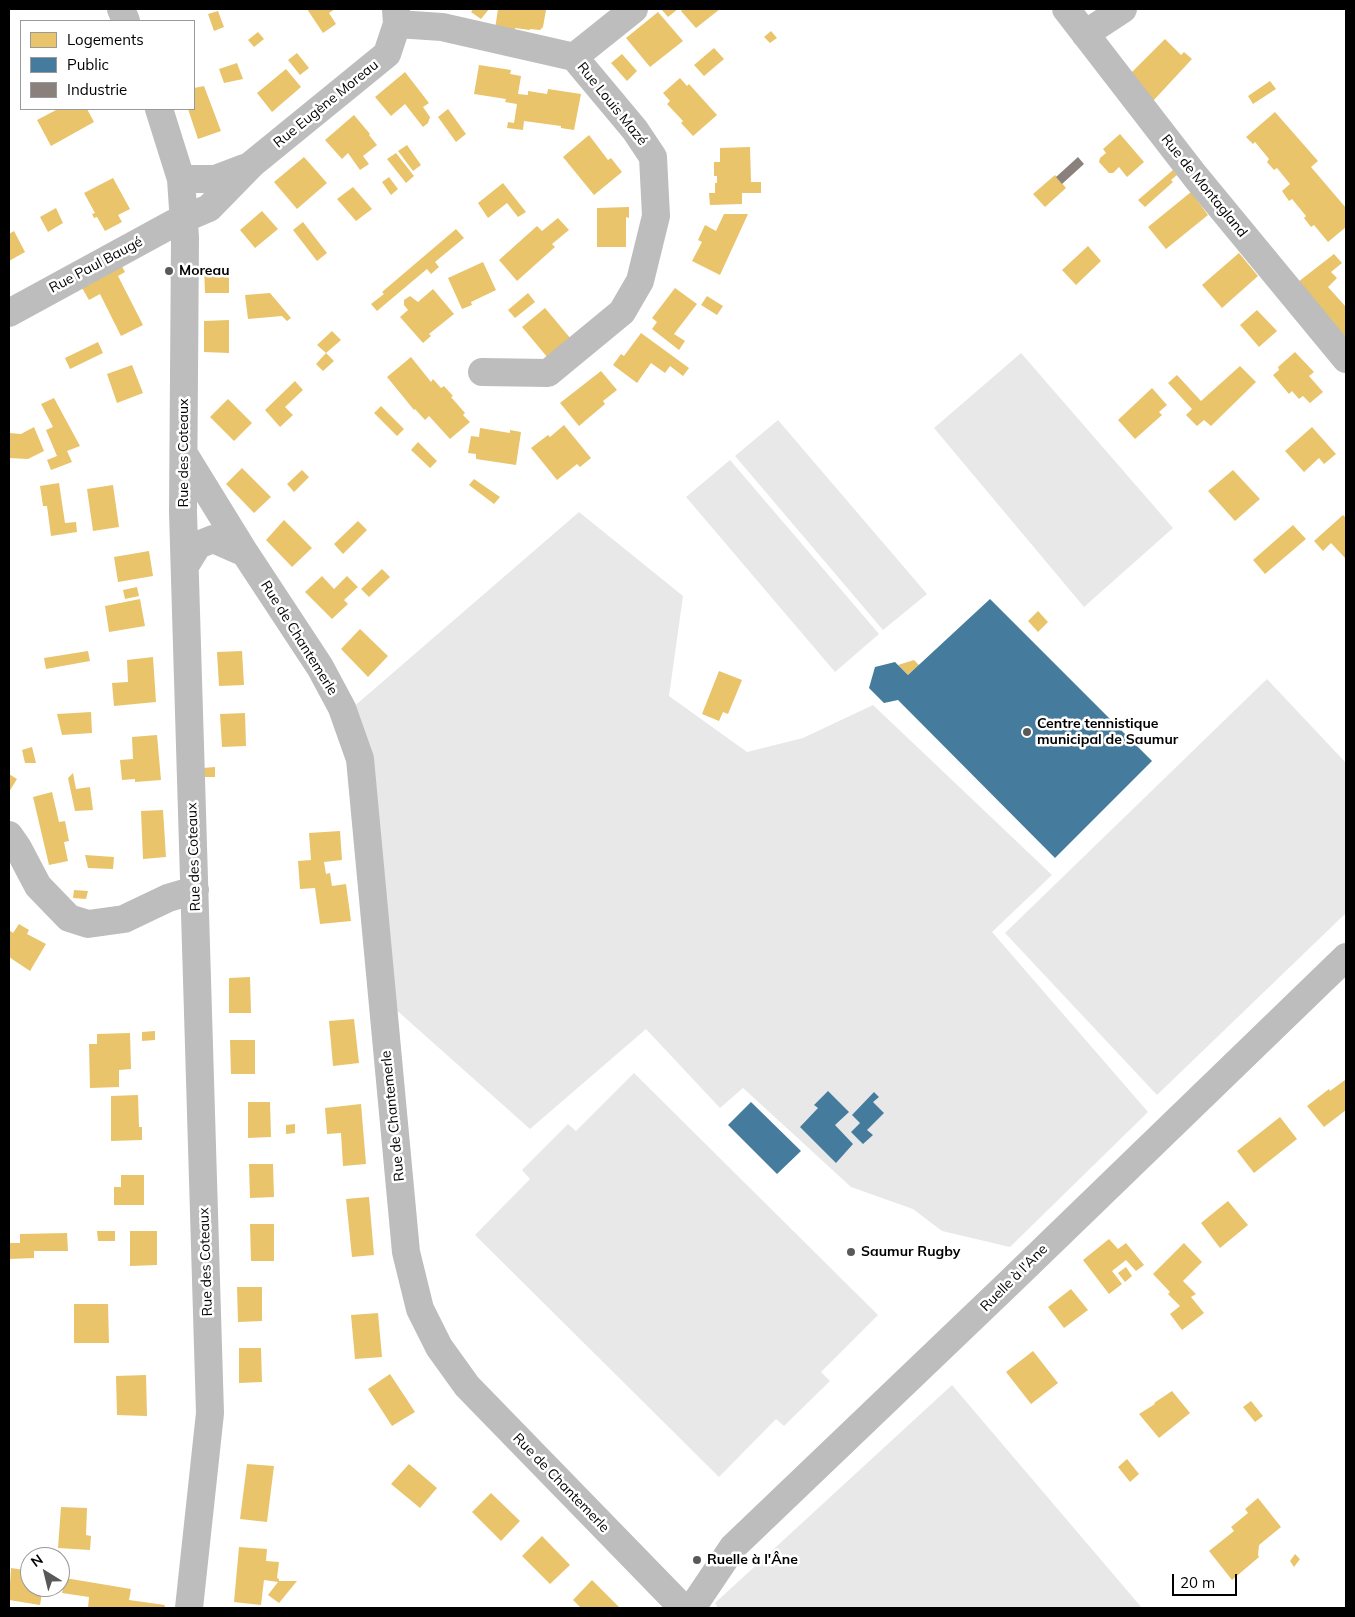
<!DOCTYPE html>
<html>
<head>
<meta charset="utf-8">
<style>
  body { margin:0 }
  #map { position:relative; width:1355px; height:1617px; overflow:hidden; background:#fff; font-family:Mulish,sans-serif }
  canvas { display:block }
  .frame { position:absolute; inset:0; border:10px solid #000; pointer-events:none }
  .legend { position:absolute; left:20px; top:20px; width:175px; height:90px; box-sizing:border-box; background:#fff; border:1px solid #999; margin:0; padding:6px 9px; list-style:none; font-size:15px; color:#000 }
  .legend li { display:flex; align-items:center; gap:10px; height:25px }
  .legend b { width:25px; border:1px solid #999 }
  .north { position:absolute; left:20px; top:1547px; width:50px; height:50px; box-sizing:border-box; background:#fff; border:1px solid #999; border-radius:50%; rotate:324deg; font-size:14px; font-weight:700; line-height:20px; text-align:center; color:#000 }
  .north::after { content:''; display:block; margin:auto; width:18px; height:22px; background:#595959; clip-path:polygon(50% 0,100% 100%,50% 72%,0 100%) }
  .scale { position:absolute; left:1172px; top:1574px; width:65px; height:22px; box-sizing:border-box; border:2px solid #000; border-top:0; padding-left:6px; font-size:15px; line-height:18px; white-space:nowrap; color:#000; -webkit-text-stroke:4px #fff; paint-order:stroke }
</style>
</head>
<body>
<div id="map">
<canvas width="1355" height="1617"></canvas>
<div class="frame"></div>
<ul class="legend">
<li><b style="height:14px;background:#e9c46a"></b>Logements</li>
<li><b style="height:14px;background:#457b9d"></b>Public</li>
<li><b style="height:14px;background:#8a817c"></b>Industrie</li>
</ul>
<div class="north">N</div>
<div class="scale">20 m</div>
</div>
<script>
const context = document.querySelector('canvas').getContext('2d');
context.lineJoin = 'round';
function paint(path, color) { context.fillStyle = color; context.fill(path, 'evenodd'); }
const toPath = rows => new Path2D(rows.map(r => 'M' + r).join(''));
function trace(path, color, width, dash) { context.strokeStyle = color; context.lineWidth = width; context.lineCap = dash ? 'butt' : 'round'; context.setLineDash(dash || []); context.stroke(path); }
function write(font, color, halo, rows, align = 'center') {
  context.font = font + ' Mulish,sans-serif'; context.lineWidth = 5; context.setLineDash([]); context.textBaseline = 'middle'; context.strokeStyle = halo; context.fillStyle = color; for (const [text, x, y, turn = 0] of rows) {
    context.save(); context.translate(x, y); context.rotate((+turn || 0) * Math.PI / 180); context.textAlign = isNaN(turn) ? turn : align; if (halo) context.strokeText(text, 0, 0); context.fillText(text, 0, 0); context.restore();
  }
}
paint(toPath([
  [1021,353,1173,528,1084,607,934,428],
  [778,420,927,594,883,630,735,456],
  [730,460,879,634,835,672,686,497],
  [579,512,683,596,669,696,747,752,803,738,873,705,1052,875,992,932,1148,1112,1010,1247,942,1231,913,1209,851,1187,743,1088,720,1108,646,1029,530,1129,393,1007,351,709],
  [1267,679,1346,763,1346,913,1157,1095,1005,933],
  [634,1073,878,1315,821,1372,830,1381,784,1426,776,1419,719,1477,475,1235,530,1179,522,1170,568,1124,576,1131],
  [952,1385,1142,1608,718,1608,715,1603]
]), '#e8e8e8');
paint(toPath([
  [307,9,335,9,329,13,336,24,323,33],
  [473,9,489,9,481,19,471,12],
  [498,9,546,10,543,27,540,30,530,29,530,30,515,28,515,31,495,29],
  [663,9,678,9,668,17,662,10],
  [683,9,720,9,696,28,681,11],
  [218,11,224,27,214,31,208,14],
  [658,12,683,41,650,67,626,38],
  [771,31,777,38,770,43,764,37],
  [258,32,264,39,254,47,248,40],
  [1165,39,1181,55,1184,52,1192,59,1153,101,1131,73],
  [714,48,724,59,704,76,694,65],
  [297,53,309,68,300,75,288,60],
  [622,54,637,71,627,81,611,63],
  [237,63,243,79,224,83,219,69],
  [479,65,511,70,510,74,521,76,518,94,528,95,528,91,547,94,548,89,581,94,574,130,561,128,561,126,524,121,523,130,507,128,508,122,514,123,517,104,505,102,506,99,474,94],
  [286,69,301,87,272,112,257,93],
  [405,72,429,103,423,107,430,117,428,123,423,127,405,104,391,116,375,97],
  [680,78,687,86,689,84,717,115,693,136,681,123,683,121,667,104,670,101,663,93],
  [1270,81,1276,89,1253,104,1248,96],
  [204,86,221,131,198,139,188,109,194,109,194,88],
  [58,109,87,109,94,122,51,146,37,120],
  [448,109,466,134,456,142,438,117],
  [1275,112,1318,161,1311,167,1346,208,1346,227,1328,242,1314,225,1311,227,1304,218,1306,216,1292,199,1289,201,1282,191,1290,184,1277,168,1274,170,1267,162,1269,159,1255,142,1253,144,1246,137],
  [354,115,370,134,369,135,377,145,363,156,369,164,360,170,348,153,342,159,325,140],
  [1120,134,1144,162,1127,177,1119,167,1113,173,1109,173,1099,162,1100,158,1106,153,1103,149],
  [589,135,608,160,611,158,622,172,594,195,563,157],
  [407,145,421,165,413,171,398,151],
  [750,147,751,182,761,182,761,193,742,193,742,204,710,205,709,193,715,193,715,183,717,183,717,176,714,176,714,162,720,162,720,148],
  [396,153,414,176,406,183,387,159],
  [304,157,327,183,297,209,274,182],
  [1173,170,1177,175,1171,180,1173,182,1145,207,1138,200],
  [1055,175,1066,188,1045,207,1033,194],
  [389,177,398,189,391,195,382,182],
  [113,178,130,209,118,215,122,222,105,231,97,217,94,218,92,214,95,213,84,193],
  [503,183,526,212,518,217,507,203,488,218,478,203],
  [353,187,372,209,356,221,337,199],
  [1191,192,1208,215,1166,249,1148,227],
  [629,207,629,218,626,217,626,247,597,247,597,208],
  [56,208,63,223,48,232,40,217],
  [262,211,278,229,255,248,240,230],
  [724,214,748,214,720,275,692,261,702,242,698,240,705,225,716,231],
  [558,218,569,230,552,244,555,247,517,281,499,260,537,226,542,231],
  [303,222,327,253,317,261,293,230],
  [456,229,464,238,435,262,439,267,431,274,427,269,377,311,371,304,384,294,382,292],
  [14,231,25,252,9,261,9,234],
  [1088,246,1101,261,1076,285,1062,270],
  [1239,253,1258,276,1222,308,1202,285],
  [1334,254,1342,263,1331,272,1337,278,1328,287,1346,307,1346,338,1298,282],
  [118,259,125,272,118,276,143,325,121,336,100,294,89,300,78,281],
  [483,262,496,290,471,302,472,305,462,309,448,278],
  [204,267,229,267,229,293,205,293],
  [675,288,697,304,674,334,685,341,679,350,652,329,657,322,652,318],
  [433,289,454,314,429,334,431,336,423,343,400,317,408,310,404,305,404,300,410,296,418,302],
  [270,293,291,318,287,321,282,316,248,319,245,295],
  [528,293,535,302,515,318,508,310],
  [707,296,723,306,717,315,701,305],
  [545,308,571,339,548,358,522,327],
  [1257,310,1277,331,1259,347,1240,325],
  [229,320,229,353,204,352,204,321],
  [332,331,341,340,326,353,317,345],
  [641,333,689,368,683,376,670,366,665,373,651,363,637,383,613,365,621,354,624,356],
  [98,342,103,353,70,369,65,358],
  [1295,352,1314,372,1309,376,1323,392,1310,403,1303,396,1299,399,1292,391,1289,394,1273,375,1279,370,1278,367],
  [326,353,334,361,323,371,316,364],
  [411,357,431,382,433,379,441,388,444,386,453,396,451,397,465,413,463,415,470,422,450,439,429,416,425,420,415,409,414,410,387,377],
  [132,365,143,393,117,403,107,374],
  [1240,366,1256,382,1211,426,1204,420,1197,426,1186,415,1192,409,1168,383,1177,375,1201,401],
  [601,371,617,390,603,401,605,404,579,426,560,403],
  [295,381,303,390,285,407,293,415,280,427,265,410],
  [1152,388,1167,405,1159,412,1162,415,1135,439,1118,420],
  [54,398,80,446,67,451,72,462,51,470,47,460,57,456,46,430,53,427,41,404],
  [228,399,252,423,234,441,210,417],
  [381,406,404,429,397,436,374,413],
  [564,425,591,458,580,467,577,464,557,480,531,448,548,435,550,437],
  [34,427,44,451,28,459,9,458,9,433,21,434],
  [1312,427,1336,454,1324,464,1319,458,1304,472,1285,451],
  [480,428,510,433,510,430,521,432,516,465,476,459,476,454,468,453,471,436,479,437],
  [418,442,437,461,430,468,411,450],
  [242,468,271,497,254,513,226,484],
  [302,470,309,477,294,492,287,484],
  [1233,470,1260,499,1235,521,1208,491],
  [474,479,500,497,494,504,469,485],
  [59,483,65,523,76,522,77,532,51,536,47,506,43,506,40,486],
  [113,485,119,527,93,531,87,489],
  [1343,515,1346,518,1346,559,1331,543,1323,551,1314,541],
  [284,520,312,548,292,567,266,540],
  [358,521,367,530,343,554,334,544],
  [1293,525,1306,539,1265,574,1253,560],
  [149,551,153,576,118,582,114,557],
  [382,569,390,577,369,597,361,589],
  [322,576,334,589,347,576,358,587,344,600,348,604,332,619,305,592],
  [137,587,139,596,125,599,123,590],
  [140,599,145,626,109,632,105,606],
  [1038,611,1048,622,1038,632,1028,621],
  [360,629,388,656,368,677,341,649],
  [88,651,90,661,46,669,44,658],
  [242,651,244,685,219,686,217,652],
  [153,657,156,702,114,706,112,683,128,682,127,660],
  [914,660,919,665,908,675,898,665],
  [719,671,742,680,728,714,723,712,719,721,702,714],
  [91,712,92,733,62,735,57,714],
  [245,713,246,746,222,747,220,714],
  [157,735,161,780,135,782,135,779,122,780,120,760,133,759,132,737],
  [32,747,36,763,25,763,22,750],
  [215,767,215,777,203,777,203,768],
  [73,773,76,789,90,787,93,810,75,811,68,778],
  [9,774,17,779,9,792],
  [52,792,59,822,65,821,69,841,64,842,68,861,49,865,33,797],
  [163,810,166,857,143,859,141,811],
  [340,831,342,860,324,862,326,874,330,873,332,886,346,884,351,921,320,924,315,888,300,889,298,861,311,860,309,833],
  [85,855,114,857,113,869,88,868],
  [74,890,88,891,86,899,73,898],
  [19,924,29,930,27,934,46,944,30,971,9,957,9,930,13,933],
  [250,977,251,1013,229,1013,229,978],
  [354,1019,359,1063,333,1066,329,1021],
  [155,1031,155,1040,142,1041,142,1032],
  [130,1033,131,1069,119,1070,119,1087,90,1088,89,1044,97,1044,97,1034],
  [230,1040,255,1040,255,1074,231,1074],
  [1345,1080,1346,1082,1346,1110,1324,1127,1307,1106,1329,1089,1330,1091],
  [138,1095,139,1127,142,1127,142,1140,111,1141,111,1096],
  [248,1102,270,1102,271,1137,248,1138],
  [361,1104,366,1164,343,1166,341,1133,327,1134,325,1108],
  [1280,1117,1297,1139,1254,1173,1237,1151],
  [295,1124,295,1133,286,1134,286,1125],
  [249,1164,273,1164,274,1197,250,1198],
  [121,1175,144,1175,144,1205,114,1205,114,1187,121,1187],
  [369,1197,374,1255,352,1257,346,1199],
  [1228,1201,1248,1225,1220,1248,1201,1223],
  [250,1224,274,1224,274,1261,251,1261],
  [97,1231,115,1231,115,1241,98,1241],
  [130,1231,157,1231,157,1265,130,1266],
  [67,1233,68,1251,34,1251,34,1258,9,1259,9,1243,20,1243,20,1234],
  [1109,1239,1118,1249,1126,1243,1144,1265,1136,1271,1126,1260,1112,1271,1122,1284,1109,1294,1083,1260],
  [1184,1243,1202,1262,1183,1281,1196,1294,1191,1297,1204,1313,1182,1330,1170,1314,1180,1306,1168,1294,1170,1292,1153,1274],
  [1126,1267,1132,1276,1125,1282,1118,1273],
  [237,1287,262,1287,262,1321,238,1322],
  [1071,1289,1088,1310,1064,1328,1048,1307],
  [74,1304,108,1304,109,1343,74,1343],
  [378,1313,382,1357,355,1359,351,1315],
  [239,1348,261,1348,262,1382,239,1383],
  [1033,1351,1058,1383,1031,1404,1006,1372],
  [390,1374,415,1412,392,1426,368,1389],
  [146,1375,147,1416,117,1415,116,1376],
  [1172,1391,1190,1413,1159,1438,1139,1414,1155,1404,1154,1403],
  [1251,1401,1263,1416,1255,1422,1243,1407],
  [1127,1459,1139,1474,1130,1482,1118,1467],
  [247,1464,274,1466,267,1522,240,1519],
  [409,1464,437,1488,420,1508,391,1484],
  [491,1493,520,1521,501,1541,472,1512],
  [1258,1498,1281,1527,1259,1545,1258,1555,1259,1557,1232,1580,1209,1551,1234,1531,1231,1527,1248,1513,1245,1509],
  [61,1507,87,1508,86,1535,91,1536,90,1550,58,1548],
  [542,1536,570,1565,550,1584,522,1556],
  [239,1547,267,1549,266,1561,279,1562,277,1578,279,1579,279,1581,297,1581,279,1603,268,1595,278,1582,264,1580,261,1605,234,1602],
  [1295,1554,1300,1559,1294,1567,1290,1561],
  [11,1568,30,1571,30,1587,43,1587,40,1605,9,1600],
  [65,1578,131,1589,129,1600,165,1605,164,1608,88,1608,89,1597,62,1593],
  [592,1580,620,1608,581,1608,573,1600]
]), '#e9c46a');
paint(toPath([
  [990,599,1152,761,1055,858,898,700,884,703,869,688,875,667,895,662,908,675],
  [828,1091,849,1112,835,1125,853,1144,836,1163,800,1127,818,1108,814,1105],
  [874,1092,879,1097,873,1102,884,1113,867,1130,873,1135,863,1144,851,1132,860,1123,852,1115],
  [751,1102,801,1151,777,1174,728,1125]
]), '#457b9d');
paint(toPath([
  [1078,157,1084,164,1062,184,1056,177]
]), '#8a817c');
trace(toPath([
  [121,9,126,21],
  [1066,9,1195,176,1346,359],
  [397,24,442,27,574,57,635,130,653,157,656,216,640,281,622,312,548,373,482,372],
  [1085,34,1123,9],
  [574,57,634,9],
  [159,109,181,179,185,238,183,512,210,1413,189,1608],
  [181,179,215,179,244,168],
  [9,313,174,223,209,208,252,164,387,54,397,24,396,9],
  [184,454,245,553,320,667,342,708,360,759,406,1252,420,1309,439,1347,467,1386,683,1608],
  [185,566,198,545,213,539,245,553],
  [9,835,18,848,38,886,69,918,88,924,124,919,168,898,195,890],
  [692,1608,733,1547,1008,1284,1346,957]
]), '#bdbdbd', 28);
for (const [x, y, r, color] of [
  [169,271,5,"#595959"],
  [1027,732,5,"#595959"],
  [851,1252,5,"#595959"],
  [697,1560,5,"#595959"]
]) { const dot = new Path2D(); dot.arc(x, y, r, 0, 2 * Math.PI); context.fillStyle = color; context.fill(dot); trace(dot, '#fff', 2); }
write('14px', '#000', '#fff', [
  ["Rue Eugène Moreau",326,104,-39],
  ["Rue Louis Mazé",612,104,51],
  ["Rue de Montagland",1204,186,51],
  ["Rue Paul Baugé",96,265,-28],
  ["Rue des Coteaux",184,453,-90],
  ["Rue de Chantemerle",299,638,58],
  ["Rue des Coteaux",194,857,-92],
  ["Rue de Chantemerle",393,1116,-96],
  ["Rue des Coteaux",206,1262,-92],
  ["Ruelle à l'Ane",1014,1278,-45],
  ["Rue de Chantemerle",561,1483,46]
]);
write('bold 14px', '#000', '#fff', [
  ["Moreau",179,271],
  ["Centre tennistique",1037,724],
  ["municipal de Saumur",1037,740],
  ["Saumur Rugby",861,1252],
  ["Ruelle à l'Âne",707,1560]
], 'left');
</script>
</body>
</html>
